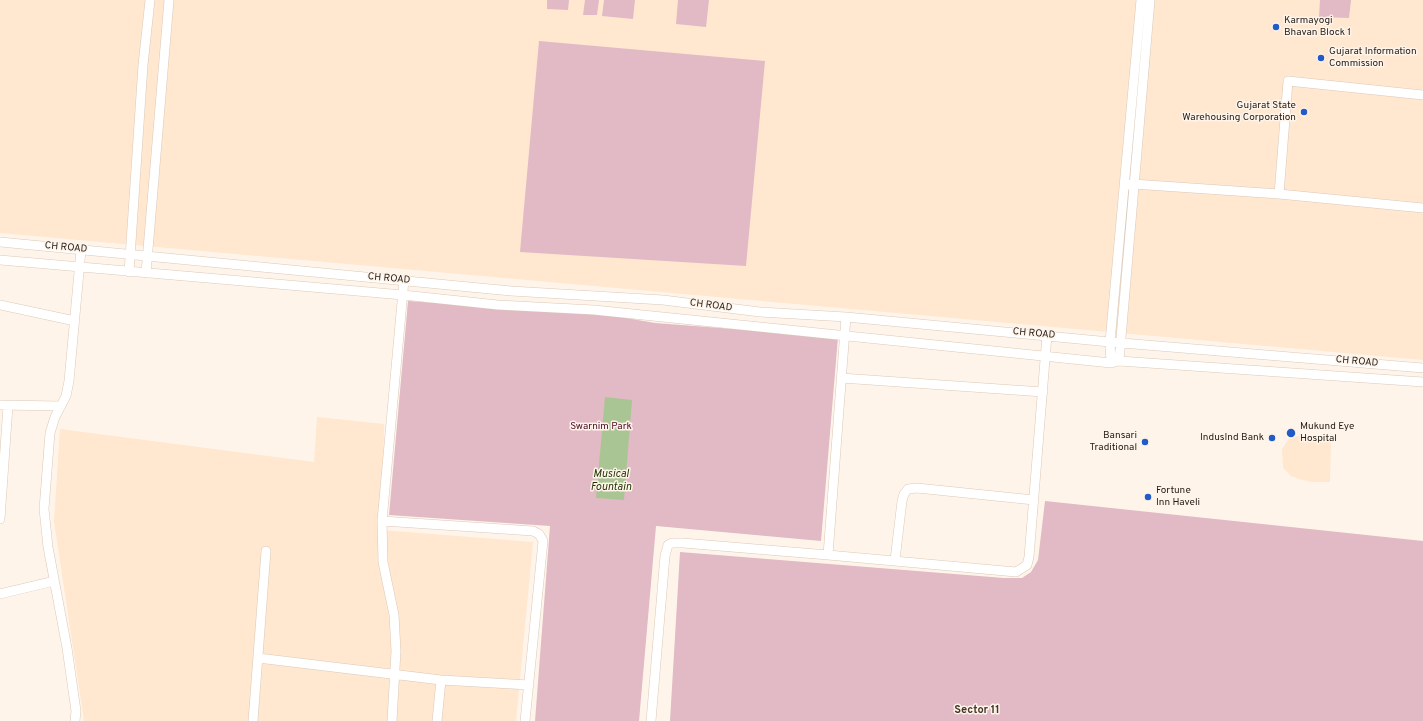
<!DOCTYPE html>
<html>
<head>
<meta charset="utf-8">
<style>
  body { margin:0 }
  canvas { display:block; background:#fff4ea }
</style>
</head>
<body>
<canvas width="1423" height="721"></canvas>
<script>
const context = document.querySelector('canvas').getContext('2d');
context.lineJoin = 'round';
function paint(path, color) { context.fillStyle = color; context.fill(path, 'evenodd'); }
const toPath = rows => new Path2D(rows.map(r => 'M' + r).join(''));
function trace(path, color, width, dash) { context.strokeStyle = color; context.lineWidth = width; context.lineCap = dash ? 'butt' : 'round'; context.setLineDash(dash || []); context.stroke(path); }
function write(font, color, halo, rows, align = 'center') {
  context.font = font + ' Overpass,sans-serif'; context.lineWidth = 3; context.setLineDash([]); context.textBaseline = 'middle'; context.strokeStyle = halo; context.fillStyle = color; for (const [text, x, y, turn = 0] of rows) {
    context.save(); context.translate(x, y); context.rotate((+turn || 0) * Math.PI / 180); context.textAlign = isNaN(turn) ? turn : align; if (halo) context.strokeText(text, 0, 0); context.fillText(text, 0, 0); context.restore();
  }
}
paint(toPath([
  [0,0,1423,0,1423,360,0,233],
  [317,417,384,424,382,530,533,542,516,721,84,721,54,521,60,429,314,462],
  [1301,436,1331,440,1330,482,1311,482,1299,479,1291,476,1283,468,1282,449,1290,437]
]), '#ffe7d0');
paint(toPath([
  [547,0,569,0,568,10,547,9],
  [585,0,599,0,597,15,583,15],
  [604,0,635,0,633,19,602,16],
  [678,0,709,0,706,27,676,24],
  [1320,0,1351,0,1349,18,1319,17],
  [539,41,765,61,746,266,520,252],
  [408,301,609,315,655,323,838,337,821,541,656,526,639,721,535,721,550,526,389,515],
  [1045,501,1423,541,1423,721,670,721,680,552,1004,578,1022,578,1031,572,1038,560]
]), '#e1bac5');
paint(toPath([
  [605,397,632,400,624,500,596,498]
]), '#aac594');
const minor = toPath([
  [1128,185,1133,184,1279,194,1423,208],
  [1279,194,1288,81,1423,95],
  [0,242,511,291,663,300,760,312,846,317,1110,342,1423,368],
  [0,260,403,295,498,305,594,310,1111,363,1119,361,1423,382],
  [129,272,143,65,150,0],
  [146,273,169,0],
  [404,280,382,521,533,531,539,534,543,541,525,721],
  [0,305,75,321],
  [1119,361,1150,0],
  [1111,363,1110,342,1141,0],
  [841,378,1043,392],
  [0,405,61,406],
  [0,519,8,406],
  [382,521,383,562,394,615,396,651,392,721],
  [828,555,1016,572,1027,565,1029,557,1047,335],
  [895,560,902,501,904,494,908,489,917,488,1034,500],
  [0,594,54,581],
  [258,658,441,680,529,685],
  [75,721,76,711,67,648,48,547,44,509,50,433,55,417,66,396,69,381,81,250],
  [253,721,266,551],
  [437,721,441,680],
  [651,721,665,556,668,545,672,543,683,543,828,555,846,317]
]);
trace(minor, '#dac9b9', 10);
trace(minor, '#fff', 9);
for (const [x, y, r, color] of [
  [1276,27,4,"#225ac7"],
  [1321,58,4,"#225ac7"],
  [1304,112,4,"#225ac7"],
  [1291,433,5,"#225ac7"],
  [1272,438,4,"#225ac7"],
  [1145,442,4,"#225ac7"],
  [1148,497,4,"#225ac7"]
]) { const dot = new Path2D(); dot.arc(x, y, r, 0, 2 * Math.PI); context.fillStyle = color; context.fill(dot); trace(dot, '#fff4ea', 1.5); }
write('10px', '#221c16', '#fff4ea', [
  ["Karmayogi",1284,21],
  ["Bhavan Block 1",1284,33],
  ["Gujarat Information",1329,52],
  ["Commission",1329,64],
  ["Gujarat State",1296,106,"right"],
  ["Warehousing Corporation",1296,118,"right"],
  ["Mukund Eye",1300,427],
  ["Hospital",1300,439],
  ["Bansari",1137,436,"right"],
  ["Traditional",1137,448,"right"],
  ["IndusInd Bank",1264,438,"right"],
  ["Fortune",1156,491],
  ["Inn Haveli",1156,503]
], 'left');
write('10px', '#221c16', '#fff4ea', [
  ["CH ROAD",66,248,5],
  ["CH ROAD",389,279,5],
  ["CH ROAD",711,306,7],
  ["CH ROAD",1034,334,5],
  ["CH ROAD",1357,362,5]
]);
write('10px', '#4e0927', '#fff4ea', [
  ["Swarnim Park",601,427]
]);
write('italic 11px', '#1c3300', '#fff4ea', [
  ["Musical",611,475],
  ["Fountain",611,488]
]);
write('bold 11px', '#45372a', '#fff4ea', [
  ["Sector 11",977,711]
]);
</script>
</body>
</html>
